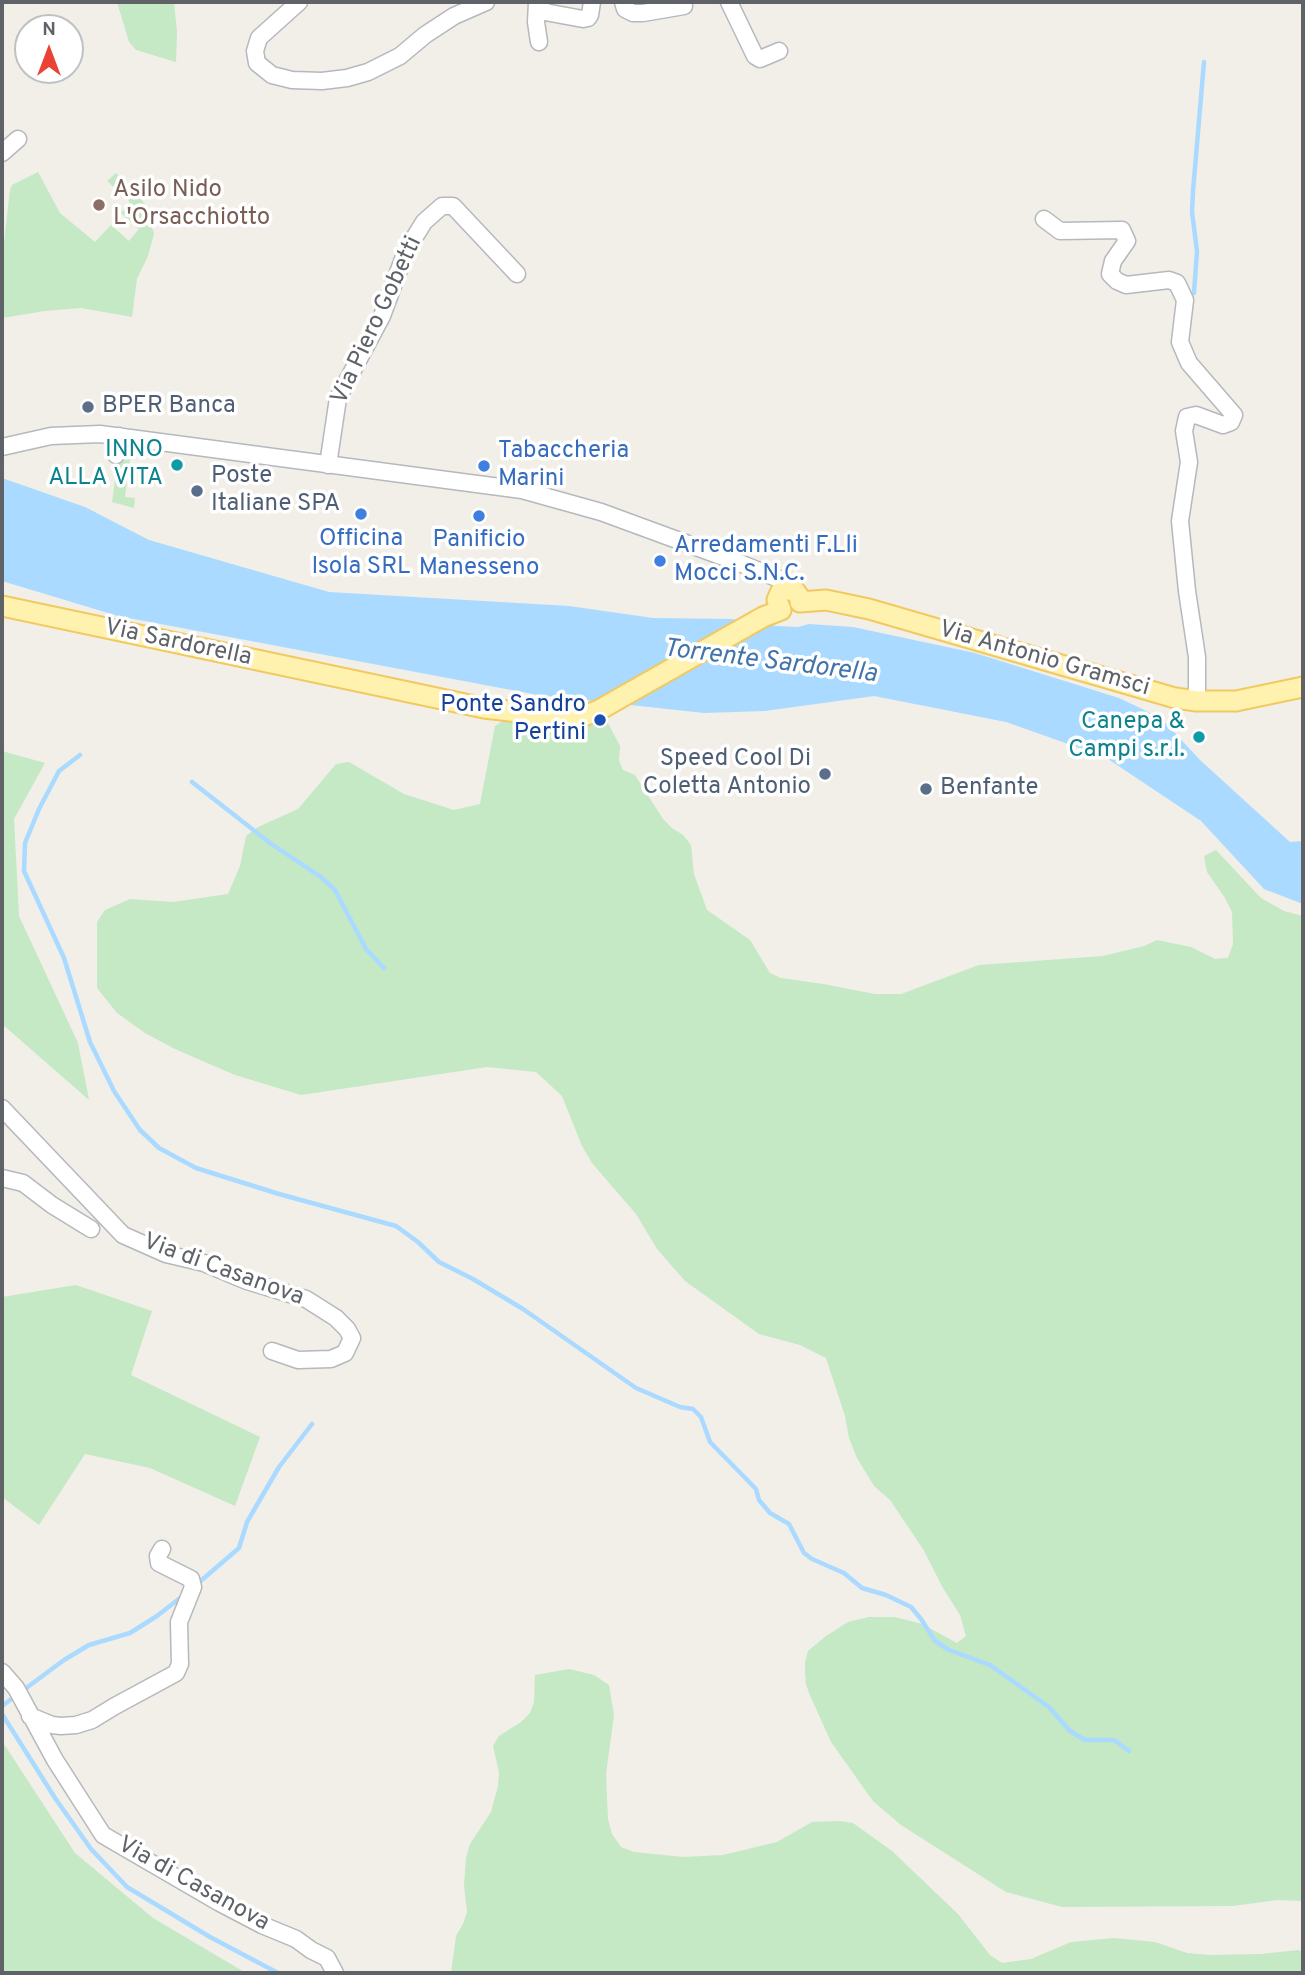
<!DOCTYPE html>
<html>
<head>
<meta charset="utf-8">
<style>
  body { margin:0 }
  #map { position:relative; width:1305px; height:1975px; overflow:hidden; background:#f1efe8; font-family:Overpass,sans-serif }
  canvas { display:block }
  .frame { position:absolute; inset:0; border:4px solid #5f6368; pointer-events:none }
  .north { position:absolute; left:14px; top:14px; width:70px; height:70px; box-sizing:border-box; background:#fff; border:2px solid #bfc1c3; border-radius:50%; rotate:0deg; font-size:19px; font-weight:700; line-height:28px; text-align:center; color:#5f6368 }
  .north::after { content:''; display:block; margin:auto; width:24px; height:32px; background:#ea4335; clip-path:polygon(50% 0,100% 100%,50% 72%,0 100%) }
</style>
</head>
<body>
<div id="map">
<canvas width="1305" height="1975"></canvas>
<div class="frame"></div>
<div class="north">N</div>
</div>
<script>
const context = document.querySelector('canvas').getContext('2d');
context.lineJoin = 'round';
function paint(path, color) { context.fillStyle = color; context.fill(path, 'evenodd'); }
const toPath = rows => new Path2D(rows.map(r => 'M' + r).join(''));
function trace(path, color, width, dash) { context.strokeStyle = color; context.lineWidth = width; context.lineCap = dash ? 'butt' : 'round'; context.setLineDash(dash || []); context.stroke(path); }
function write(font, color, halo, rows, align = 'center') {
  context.font = font + ' Overpass,sans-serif'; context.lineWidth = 7; context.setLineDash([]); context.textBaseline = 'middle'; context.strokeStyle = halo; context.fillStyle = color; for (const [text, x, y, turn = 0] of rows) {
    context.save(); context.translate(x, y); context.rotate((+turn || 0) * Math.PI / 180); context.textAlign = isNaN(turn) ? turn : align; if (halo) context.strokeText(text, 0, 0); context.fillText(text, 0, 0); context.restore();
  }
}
paint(toPath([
  [117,2,174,2,177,32,176,62,136,50,129,42],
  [38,172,60,213,95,242,111,225,129,241,139,229,121,213,130,202,107,181,116,173,145,204,154,234,148,256,137,279,132,317,81,308,45,311,2,318,2,260,10,190,12,185],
  [118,458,130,459,125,497,135,498,134,508,112,502],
  [507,718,579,727,608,723,620,746,619,761,623,770,635,775,663,819,672,828,683,835,691,845,694,874,707,910,750,940,770,973,781,978,823,984,875,994,901,994,979,965,1103,956,1144,946,1157,940,1191,947,1215,959,1228,958,1233,944,1232,912,1225,898,1207,872,1204,856,1216,850,1261,898,1284,911,1303,916,1303,1901,1277,1900,1233,1906,1062,1907,1006,1892,901,1825,873,1801,831,1742,809,1693,806,1684,805,1672,805,1662,808,1651,826,1636,848,1622,869,1617,895,1617,922,1624,957,1643,966,1636,960,1615,943,1588,923,1549,890,1500,874,1486,857,1458,849,1438,845,1416,826,1358,800,1345,759,1334,685,1281,657,1249,636,1214,592,1163,582,1146,562,1096,536,1072,487,1067,301,1095,235,1075,175,1049,145,1033,117,1013,97,988,97,922,105,910,130,899,173,902,228,894,240,866,246,836,258,827,298,809,336,764,349,762,404,794,454,810,480,804,495,726],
  [2,751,45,763,14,819,19,916,78,1043,89,1100,2,1024],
  [76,1285,152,1311,131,1375,260,1437,235,1506,150,1468,85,1454,39,1525,2,1497,2,1297],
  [569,1669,594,1675,609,1685,614,1715,606,1774,608,1819,612,1834,621,1847,634,1852,683,1857,723,1855,777,1842,812,1822,839,1821,853,1823,892,1851,958,1914,990,1955,1002,1963,1031,1959,1071,1942,1114,1938,1155,1942,1187,1953,1209,1955,1261,1954,1298,1950,1303,1952,1303,1973,451,1973,456,1936,463,1924,467,1912,464,1885,466,1858,470,1844,491,1812,498,1786,499,1772,493,1746,499,1736,521,1722,530,1713,534,1702,535,1675],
  [2,1741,75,1853,153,1918,246,1973,2,1973]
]), '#c5e8c5');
paint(toPath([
  [2,478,85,507,149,540,329,592,569,606,653,618,732,619,777,626,798,627,809,624,853,627,975,653,1119,698,1161,718,1200,760,1290,842,1303,841,1303,904,1264,889,1201,821,1105,757,1006,722,874,696,765,711,704,713,538,695,118,616,2,581]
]), '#aadaff');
trace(toPath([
  [1194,293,1197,251,1192,212,1193,191,1204,62],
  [80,755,59,771,39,809,25,843,24,871,64,958,90,1042,114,1091,140,1130,159,1148,196,1168,279,1194,396,1226,418,1242,439,1262,473,1279,523,1309,636,1388,680,1407,693,1409,701,1417,710,1442,756,1489,759,1500,770,1513,789,1524,804,1553,812,1559,844,1573,862,1588,886,1595,911,1607,921,1619,935,1641,949,1650,990,1665,1049,1707,1070,1731,1085,1740,1114,1740,1129,1751],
  [192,782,270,843,321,877,335,890,366,949,384,968],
  [196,1585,239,1548,247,1522,279,1467,312,1424],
  [2,1706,64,1660,89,1645,130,1633,157,1616,184,1595],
  [2,1714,55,1798,91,1849,127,1887,210,1937,278,1973]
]), '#aadaff', 4.5);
const minor = toPath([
  [299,2,259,38,255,51,257,63,272,75,292,80,322,81,347,78,368,72,400,56,425,35,454,16,486,2],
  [537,2,545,12,583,19,588,18,590,15,592,2],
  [623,2,625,9,633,13,643,13,684,6],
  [729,2,755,56,760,59,779,51],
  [537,3,536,22,539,42],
  [2,153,18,139],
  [1044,219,1060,231,1122,230,1127,241,1113,261,1110,274,1117,281,1126,285,1169,280,1177,283,1185,300,1180,342,1189,363,1234,415,1231,422,1223,425,1196,415,1187,417,1184,431,1189,462,1180,521,1187,591,1197,657,1197,701],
  [2,447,51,436,100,434,522,490,601,512,737,562,779,579,791,589],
  [116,455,119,436],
  [328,465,338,398,382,316,406,251,424,222,442,206,453,206,517,274],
  [2,1108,123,1235,166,1254,204,1263,247,1281,306,1299,336,1318,347,1329,352,1338,345,1353,331,1359,298,1360,272,1351],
  [2,1178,23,1183,52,1205,91,1229],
  [2,1672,16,1688,55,1760,103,1835,220,1903,262,1925,296,1939,311,1950,327,1958,335,1973],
  [30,1716,52,1725,61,1726,76,1725,92,1720,115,1706,176,1673,180,1664,179,1622,193,1587,191,1579,159,1563,158,1556,162,1549]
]);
const major = toPath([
  [800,602,826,600,869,609,1175,698,1197,701,1236,701,1303,687],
  [2,606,484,708,545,715,584,716,599,710,763,617,781,610],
  [781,610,777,600,780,593,783,591,791,589,795,591,800,598,800,602]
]);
trace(minor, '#b5b8bc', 19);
trace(major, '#f2c960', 23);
trace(minor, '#fff', 16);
trace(major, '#fff2af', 19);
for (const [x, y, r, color] of [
  [99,205,7,"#8d6e63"],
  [88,407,7,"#5c6f8a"],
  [177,465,7,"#0f9aa8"],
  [484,466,7,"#3f7fe0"],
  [197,491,7,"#5c6f8a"],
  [361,514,7,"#3f7fe0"],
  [479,516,7,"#3f7fe0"],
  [660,561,7,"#3f7fe0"],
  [600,720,7,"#1a4fb4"],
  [1199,737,7,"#0f9aa8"],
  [825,774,7,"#5c6f8a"],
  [926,789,7,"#5c6f8a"]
]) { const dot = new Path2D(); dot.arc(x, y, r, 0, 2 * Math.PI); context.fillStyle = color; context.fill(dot); trace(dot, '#fff', 2.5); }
write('24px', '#785e54', '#fff', [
  ["Asilo Nido",113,191],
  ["L'Orsacchiotto",113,219]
], 'left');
write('24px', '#5f6368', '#fff', [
  ["Via Piero Gobetti",378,321,-65],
  ["Via Sardorella",178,644,12],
  ["Via Antonio Gramsci",1044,660,16],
  ["Via di Casanova",223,1271,20],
  ["Via di Casanova",193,1885,29]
]);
write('24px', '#4e5e75', '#fff', [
  ["BPER Banca",102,407],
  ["Poste",211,477],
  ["Italiane SPA",211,505],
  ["Speed Cool Di",811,760,"right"],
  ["Coletta Antonio",811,788,"right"],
  ["Benfante",940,789]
], 'left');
write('24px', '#0d838f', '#fff', [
  ["INNO",163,451],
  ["ALLA VITA",163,479],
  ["Canepa &",1185,723],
  ["Campi s.r.l.",1185,751]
], 'right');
write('24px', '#366cbe', '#fff', [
  ["Tabaccheria",498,452],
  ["Marini",498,480],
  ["Officina",361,540,"center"],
  ["Isola SRL",361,568,"center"],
  ["Panificio",479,541,"center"],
  ["Manesseno",479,569,"center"],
  ["Arredamenti F.Lli",674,547],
  ["Mocci S.N.C.",674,575]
], 'left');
write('24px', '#164399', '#fff', [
  ["Ponte Sandro",586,706],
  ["Pertini",586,734]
], 'right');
write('italic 26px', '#4174aa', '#fff', [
  ["Torrente Sardorella",770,663,7]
]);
</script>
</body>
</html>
